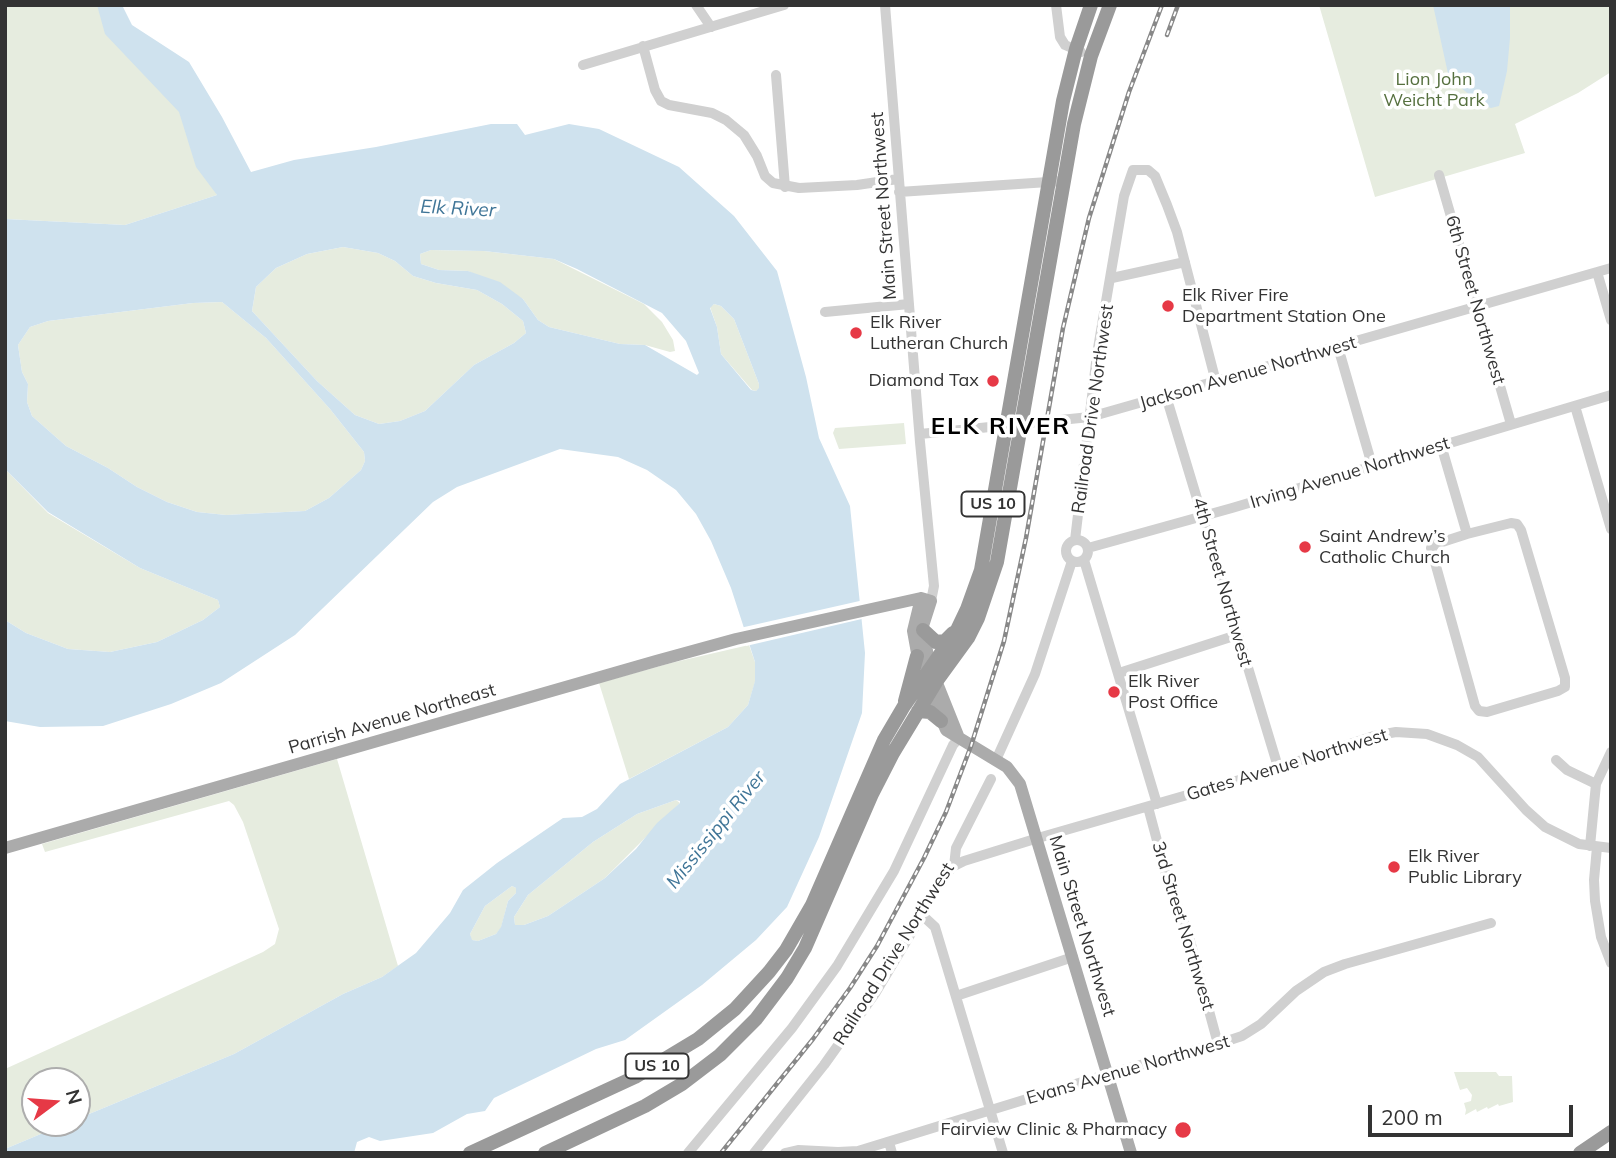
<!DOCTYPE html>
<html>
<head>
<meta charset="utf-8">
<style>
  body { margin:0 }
  #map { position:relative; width:1616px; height:1158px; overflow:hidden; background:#fff; font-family:Mulish,sans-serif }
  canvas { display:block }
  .frame { position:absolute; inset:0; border:7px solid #333; pointer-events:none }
  .north { position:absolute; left:21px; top:1067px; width:70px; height:70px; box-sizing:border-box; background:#fff; border:2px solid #adadad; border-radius:50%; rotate:74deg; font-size:19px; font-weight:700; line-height:28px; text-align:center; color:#333 }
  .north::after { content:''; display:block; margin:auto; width:24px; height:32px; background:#e63946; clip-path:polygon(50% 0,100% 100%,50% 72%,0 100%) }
  .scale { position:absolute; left:1368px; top:1105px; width:205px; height:32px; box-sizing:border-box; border:4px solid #333; border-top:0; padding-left:9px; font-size:21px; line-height:24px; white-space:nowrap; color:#333; -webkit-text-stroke:5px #fff; paint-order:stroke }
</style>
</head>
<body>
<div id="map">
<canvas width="1616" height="1158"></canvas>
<div class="frame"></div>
<div class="north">N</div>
<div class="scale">200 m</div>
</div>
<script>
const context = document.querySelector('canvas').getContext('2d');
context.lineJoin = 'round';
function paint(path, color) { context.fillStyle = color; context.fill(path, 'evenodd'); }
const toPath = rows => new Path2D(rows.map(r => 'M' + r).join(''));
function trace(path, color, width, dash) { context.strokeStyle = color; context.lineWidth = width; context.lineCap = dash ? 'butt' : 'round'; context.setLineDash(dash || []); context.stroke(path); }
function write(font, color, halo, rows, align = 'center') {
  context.font = font + ' Mulish,sans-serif'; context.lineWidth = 7; context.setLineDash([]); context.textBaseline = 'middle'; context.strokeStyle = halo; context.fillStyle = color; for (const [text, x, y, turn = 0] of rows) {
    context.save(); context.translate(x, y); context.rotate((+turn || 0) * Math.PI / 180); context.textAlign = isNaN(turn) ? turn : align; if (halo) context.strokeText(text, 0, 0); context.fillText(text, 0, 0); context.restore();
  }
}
paint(toPath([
  [5,5,111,5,175,96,217,195,125,225,5,219],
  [1319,5,1611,5,1611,72,1578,93,1515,124,1525,153,1375,197],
  [343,247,378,253,395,261,413,276,436,283,477,290,502,304,523,321,526,333,514,343,474,365,425,411,400,421,379,424,355,415,317,381,252,311,256,287,276,268,307,254],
  [431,250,484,251,554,259,644,304,662,322,673,340,675,351,670,352,645,345,620,344,549,327,538,320,523,299,468,271,439,270,421,264,420,254],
  [222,302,266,338,330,409,364,452,365,461,361,470,329,498,305,511,226,515,197,512,167,502,137,487,108,468,66,446,32,416,27,402,28,384,22,372,18,345,30,327,48,321,193,303],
  [714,304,721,306,734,319,759,384,759,389,756,391,752,390,721,354,717,327,710,307],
  [904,423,906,444,839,449,833,433,835,428],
  [5,469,48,513,140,568,218,600,220,607,203,620,157,642,110,652,68,649,26,633,5,620],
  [749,645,755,662,755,682,748,705,728,727,629,779,599,683,671,663],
  [337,759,398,966,382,977,343,994,234,1054,77,1119,77,1081,35,1081,35,1123,67,1123,5,1149,5,1069,263,952,275,944,279,929,243,822,234,805,229,801,45,852,42,844],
  [676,800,680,803,605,878,548,916,524,925,515,925,514,917,528,895,593,842,637,814],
  [512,886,516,888,516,893,508,901,501,928,496,934,478,941,471,940,470,934,485,906],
  [1454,1072,1496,1072,1499,1076,1512,1076,1513,1102,1499,1106,1498,1104,1488,1109,1487,1107,1477,1112,1476,1109,1465,1115,1466,1110,1464,1103,1471,1101,1472,1095,1467,1088,1460,1090]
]), '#e6ecdf');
paint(toPath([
  [97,5,122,5,132,25,189,62,222,117,251,172,294,160,376,147,491,124,517,124,525,135,569,124,599,129,679,167,734,216,777,271,806,377,819,438,850,506,865,653,862,713,819,837,787,907,756,940,702,985,625,1040,596,1049,494,1098,485,1111,467,1114,433,1133,380,1141,369,1137,357,1142,354,1153,5,1153,5,1149,67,1123,77,1123,77,1119,234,1054,343,994,382,977,416,953,450,913,463,890,497,863,563,818,582,817,597,809,620,784,728,727,748,705,755,681,755,662,731,588,711,541,696,514,676,490,647,470,618,457,560,449,457,487,433,502,295,635,221,683,171,704,103,726,40,727,5,721,5,620,26,633,68,649,110,652,157,642,203,620,220,607,218,600,140,568,48,512,5,469,5,219,125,225,217,195,196,167,179,112,105,34],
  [343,247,378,253,395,261,413,276,436,283,477,290,502,304,523,321,526,333,514,343,474,365,425,411,400,421,379,424,355,415,317,381,252,311,256,287,276,268,307,254],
  [431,250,484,251,554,259,577,269,662,313,686,341,699,373,697,375,645,345,620,344,549,327,538,320,523,299,500,282,468,271,439,270,421,264,420,254],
  [222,302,266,338,330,409,364,452,365,461,361,470,329,498,305,511,226,515,197,512,167,502,137,487,108,468,66,446,32,416,27,402,28,384,22,372,18,345,30,327,48,321,193,303],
  [714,304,721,306,734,319,759,384,759,388,756,391,751,390,721,354,717,327,710,308],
  [676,800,680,801,680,803,657,823,636,849,605,878,548,916,524,925,515,925,514,917,528,895,593,842,637,814],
  [512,886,516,888,516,893,508,901,501,927,496,934,478,941,472,940,470,934,485,906],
  [1433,5,1510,5,1510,38,1507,71,1499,106,1491,108,1482,105,1449,78]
]), '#cfe2ee');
paint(toPath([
  [864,600,866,618,746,646,740,628]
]), '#fff');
trace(toPath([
  [696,5,711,27],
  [885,5,920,442,934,586,931,601],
  [1056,5,1060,37,1065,45,1081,52],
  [643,46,655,90,661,101,669,105,712,113,726,120,744,135,757,156,765,176,773,183,799,188,857,185,898,179],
  [583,65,784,5],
  [776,75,785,187],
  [1439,175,1511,424],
  [899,192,1063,181],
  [1597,272,1611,320],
  [1112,278,1185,262],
  [825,312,909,304],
  [1338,347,1372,465],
  [1166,396,1278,767],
  [1575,406,1611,529],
  [920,434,1090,417,1611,268],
  [1441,445,1467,534],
  [1511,523,1517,524,1521,530,1565,678,1565,687,1558,691,1487,712,1479,711,1475,706,1431,548,1436,544,1467,534,1511,523],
  [1075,540,1097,354,1124,196,1133,170,1148,170,1155,176,1167,205,1177,232,1216,382],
  '1066 551a11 11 0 1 1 22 0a11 11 0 1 1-22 0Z',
  [1088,548,1232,508,1611,395],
  [1084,560,1157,804],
  [1119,673,1237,635],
  [996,760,1035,674,1072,561],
  [1556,760,1567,770,1596,784],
  [1148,807,1167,878,1189,937,1218,1044],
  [1590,846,1596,784,1611,752],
  [1597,847,1594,880,1595,901,1601,937,1611,963],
  [954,866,964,861,1038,838,1260,774,1374,736,1396,732,1427,734,1457,745,1478,757,1526,810,1545,827,1579,844,1611,848],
  [922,915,935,927,1003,1153],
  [956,996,1073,957],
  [889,1142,892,1153],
  [688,1153,792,1028,837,966,894,871,953,745,959,738],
  [754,1153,824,1065,876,992,922,915,937,883,954,866,956,848,991,779],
  [785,1153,798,1150,838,1152,858,1151,1108,1074,1230,1040,1242,1036,1261,1024,1296,991,1324,972,1345,964,1491,923]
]), '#d0d0d0', 10);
trace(toPath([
  [919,664,913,631,921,598],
  [928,688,946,730,1007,767,1020,784,1131,1153],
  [5,848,656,661,736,639,921,598,931,601,923,626,929,663,959,738]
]), '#ababab', 12);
trace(toPath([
  [923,630,936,642,945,641,953,633],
  [905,701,917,656],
  [918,711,930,712,941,721],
  [470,1153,635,1077,698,1039,735,1009,769,972,786,950,812,905,884,740,904,706,957,630,967,609,981,570,1063,101,1076,49,1091,5],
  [545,1153,645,1106,682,1084,720,1055,756,1019,787,978,805,948,872,794,893,753,936,682,968,638,978,618,997,562,1074,124,1091,56,1110,5],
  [1580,1153,1611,1132]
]), '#9a9a9a', 14);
const rail = toPath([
  [1167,35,1178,5],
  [721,1153,813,1039,850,988,877,946,924,858,946,812,971,746,1004,641,1026,538,1063,328,1089,218,1129,92,1162,5]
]);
trace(rail, '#888', 4.5);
trace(rail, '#fff', 2, [5]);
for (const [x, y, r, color] of [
  [1168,306,7,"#e63946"],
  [856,333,7,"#e63946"],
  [993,381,7,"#e63946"],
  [1305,547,7,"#e63946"],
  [1114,692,7,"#e63946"],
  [1394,867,7,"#e63946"],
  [1183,1130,9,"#e63946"]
]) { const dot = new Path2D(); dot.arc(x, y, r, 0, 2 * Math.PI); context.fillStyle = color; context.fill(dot); trace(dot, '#fff', 2.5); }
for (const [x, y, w] of [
  [993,504,63],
  [657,1066,63]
]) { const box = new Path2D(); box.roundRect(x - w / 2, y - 12.5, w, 25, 5); context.fillStyle = '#fff'; context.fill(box); trace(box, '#333', 2); }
write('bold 16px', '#333', null, [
  ["US 10",993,504],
  ["US 10",657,1066]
]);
write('18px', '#56703f', '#fff', [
  ["Lion John",1434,80],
  ["Weicht Park",1434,101]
]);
write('18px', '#333', '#fff', [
  ["Main Street Northwest",884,206,-94],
  ["6th Street Northwest",1475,300,74],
  ["Jackson Avenue Northwest",1248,373,-16],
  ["Railroad Drive Northwest",1093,409,-82],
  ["Irving Avenue Northwest",1350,473,-17],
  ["4th Street Northwest",1222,582,74],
  ["Parrish Avenue Northeast",392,719,-16],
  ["Gates Avenue Northwest",1287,765,-17],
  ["Main Street Northwest",1082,926,73],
  ["3rd Street Northwest",1183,926,73],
  ["Railroad Drive Northwest",894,954,-58],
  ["Evans Avenue Northwest",1128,1070,-16]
]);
write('18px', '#333', '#fff', [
  ["Elk River Fire",1182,296],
  ["Department Station One",1182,317],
  ["Elk River",870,323],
  ["Lutheran Church",870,344],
  ["Diamond Tax",979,381,"right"],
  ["Saint Andrew’s",1319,537],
  ["Catholic Church",1319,558],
  ["Elk River",1128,682],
  ["Post Office",1128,703],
  ["Elk River",1408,857],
  ["Public Library",1408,878],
  ["Fairview Clinic & Pharmacy",1167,1130,"right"]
], 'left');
write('italic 19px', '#3f7597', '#fff', [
  ["Elk River",458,209,3],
  ["Mississippi River",716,830,-51]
]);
context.letterSpacing = '2px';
write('bold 24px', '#000', '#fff', [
  ["ELK RIVER",1001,427]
]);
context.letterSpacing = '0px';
</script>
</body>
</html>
